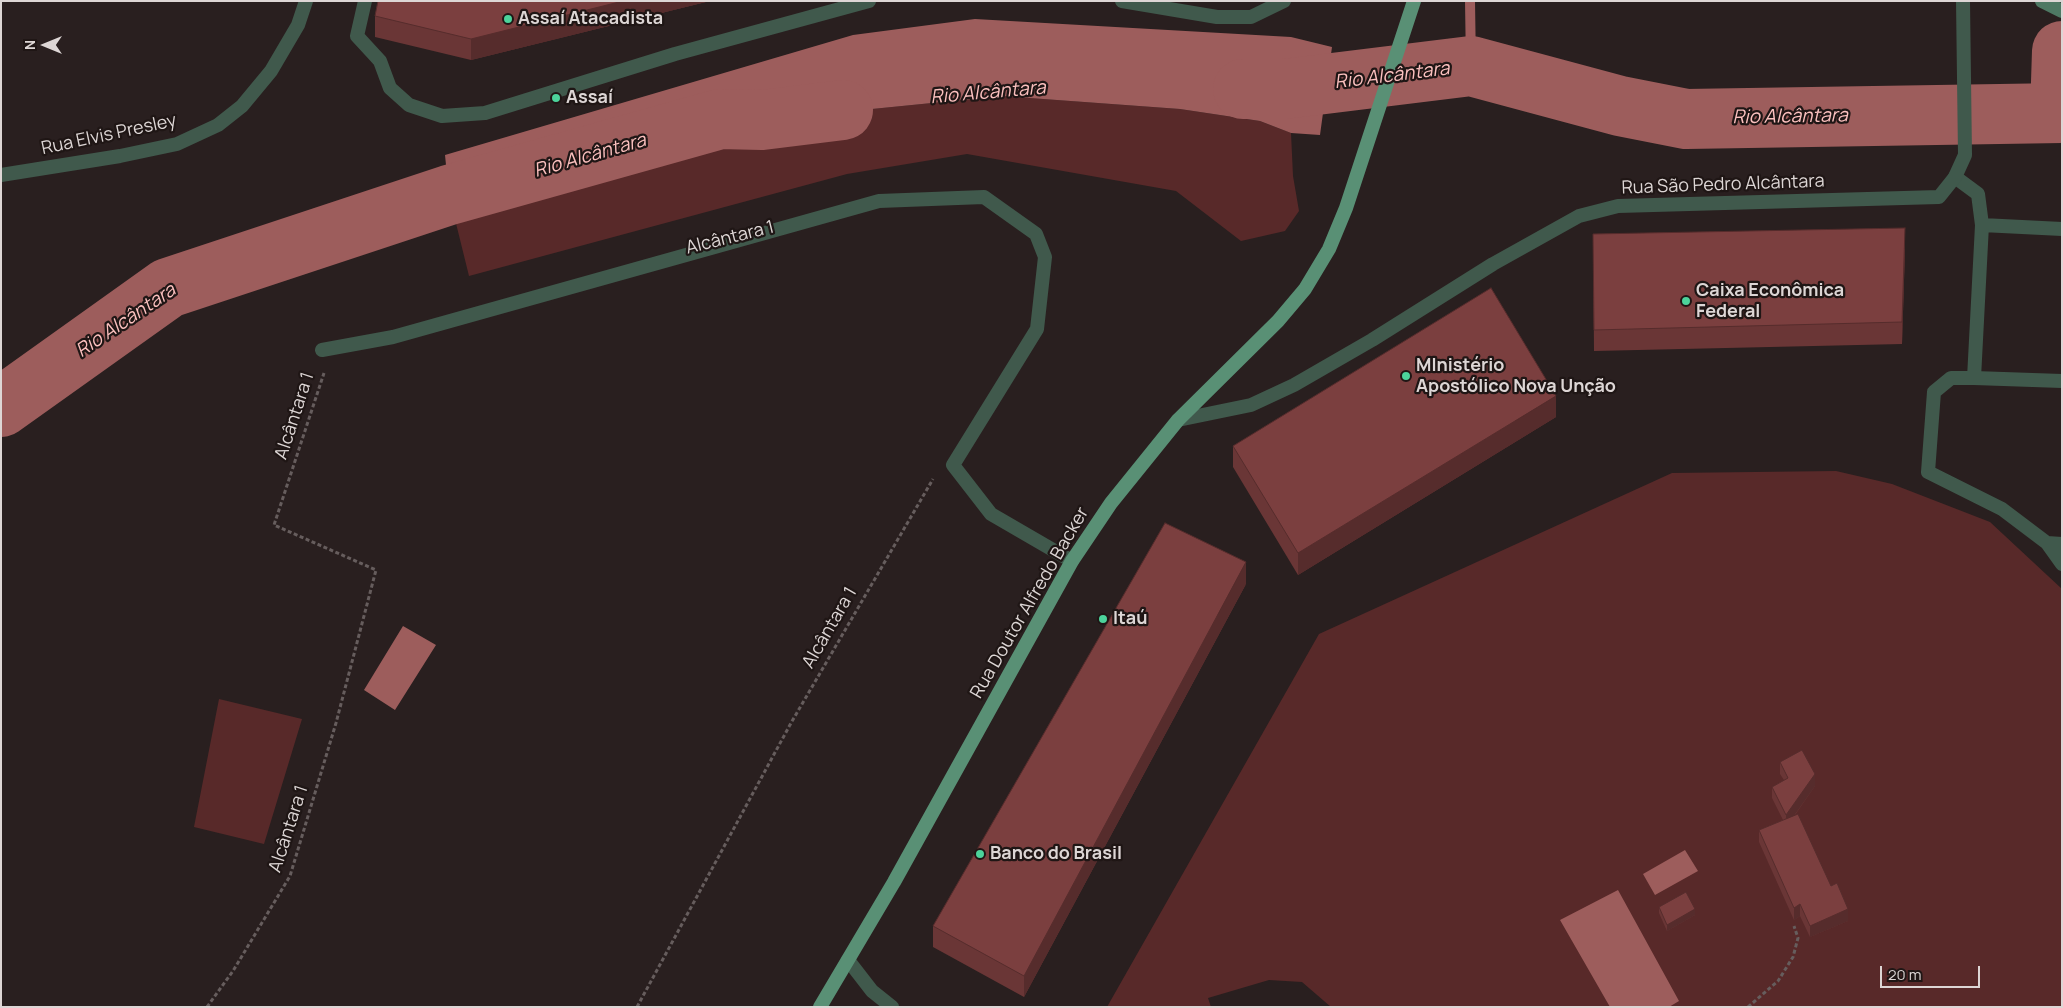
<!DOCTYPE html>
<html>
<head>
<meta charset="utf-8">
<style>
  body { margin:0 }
  #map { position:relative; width:2063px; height:1008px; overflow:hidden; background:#291f1f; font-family:Manrope,sans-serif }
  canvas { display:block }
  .frame { position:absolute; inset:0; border:2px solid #ddd6d5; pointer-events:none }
  .north { position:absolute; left:20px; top:20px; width:50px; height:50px; -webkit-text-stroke:4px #1f1615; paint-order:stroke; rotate:270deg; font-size:14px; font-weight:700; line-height:20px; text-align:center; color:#ddd6d5 }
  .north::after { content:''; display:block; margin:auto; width:18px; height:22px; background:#ddd6d5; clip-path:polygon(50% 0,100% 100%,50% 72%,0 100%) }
  .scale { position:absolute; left:1880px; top:966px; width:100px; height:22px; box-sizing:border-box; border:2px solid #ddd6d5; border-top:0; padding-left:6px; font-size:15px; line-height:18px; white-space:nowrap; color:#ddd6d5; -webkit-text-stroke:4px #1f1615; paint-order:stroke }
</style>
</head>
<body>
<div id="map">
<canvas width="2063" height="1008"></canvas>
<div class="frame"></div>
<div class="north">N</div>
<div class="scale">20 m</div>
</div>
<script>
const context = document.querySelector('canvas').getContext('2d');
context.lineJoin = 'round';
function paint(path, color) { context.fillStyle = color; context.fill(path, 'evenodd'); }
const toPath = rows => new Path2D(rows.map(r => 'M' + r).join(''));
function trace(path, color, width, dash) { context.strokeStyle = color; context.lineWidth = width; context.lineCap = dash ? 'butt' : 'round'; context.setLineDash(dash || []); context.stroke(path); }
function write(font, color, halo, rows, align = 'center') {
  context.font = font + ' Manrope,sans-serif'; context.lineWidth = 4.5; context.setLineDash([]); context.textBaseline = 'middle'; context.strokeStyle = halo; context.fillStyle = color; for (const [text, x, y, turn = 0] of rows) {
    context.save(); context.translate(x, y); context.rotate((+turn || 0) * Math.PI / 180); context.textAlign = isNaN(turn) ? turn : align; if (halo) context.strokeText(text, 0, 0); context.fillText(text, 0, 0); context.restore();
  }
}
paint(toPath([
  [1002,96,1180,109,1260,121,1291,133,1293,176,1299,211,1285,231,1241,241,1176,191,967,154,847,174,469,276,449,195,762,120],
  [1836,471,1892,484,1990,522,2062,589,2062,1007,1331,1007,1302,982,1269,980,1208,998,1211,1007,1107,1007,1319,634,1672,473],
  [219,699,302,719,264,844,194,827]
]), '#582929');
paint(toPath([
  [975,19,1291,37,1332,47,1320,135,1291,133,1260,121,1180,109,1002,96,762,120,720,119,449,195,445,155,853,35],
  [403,626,436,645,395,710,364,690],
  [1685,850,1698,871,1655,895,1643,874],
  [1618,890,1679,1001,1669,1007,1610,1007,1560,920]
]), '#9d5d5c');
trace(toPath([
  [1470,1,1471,66]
]), '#9d5d5c', 10);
trace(toPath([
  [1243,89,1284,89,1471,66,1620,106,1686,119,2062,113],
  [2060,113,2062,51],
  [1,407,168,288,449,195,720,119,762,120,843,110]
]), '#9d5d5c', 60);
trace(toPath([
  [207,1007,233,971,290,876,336,723,376,570,274,525,324,373],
  [637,1007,791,723,933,479],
  [1748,1007,1778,981,1793,957,1798,938,1794,926]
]), '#665d5d', 3, [4, 2.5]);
trace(toPath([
  [365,1,357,36,380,61,390,88,409,105,442,116,485,113,675,54,869,1],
  [1122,1,1217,17,1251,17,1284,1],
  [1955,177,1978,194,1982,225,2062,229],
  [1982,225,1974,378,2062,381],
  [322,350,393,337,879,201,984,197,1036,234,1045,257,1037,329,953,465,991,514,1072,561],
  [1974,378,1951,378,1934,392,1928,472,2002,509,2047,543],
  [2062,544,2047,543,2062,564],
  [848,960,872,991,892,1007]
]), '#40594c', 14);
trace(toPath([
  [1,175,120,156,177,144,218,125,242,106,271,71,298,25,306,1],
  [1178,420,1251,405,1294,385,1372,340,1493,264,1579,216,1618,206,1939,197,1955,177,1965,155,1963,1]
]), '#40594c', 14);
trace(toPath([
  [2042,1,2062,11]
]), '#4e7863', 14);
trace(toPath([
  [820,1007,894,882,1072,561,1111,503,1178,420,1278,321,1305,289,1329,249,1346,208,1414,1]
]), '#599075', 14);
paint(toPath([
  [378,1,710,1,471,60,375,37,375,16],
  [1593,234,1905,249,1902,344,1594,351],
  [1556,417,1298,575,1233,467,1233,446],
  [1246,584,1024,997,933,947,933,926],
  [1780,762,1815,786,1795,815,1848,921,1810,937,1800,916,1794,920,1759,842,1759,830,1783,820,1772,798,1772,787,1784,780,1780,774],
  [1659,907,1695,915,1667,931,1659,913]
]), '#6a3636');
paint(toPath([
  [623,1,710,1,471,60,471,39],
  [1905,228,1905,249,1902,344,1902,322],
  [1556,396,1556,417,1298,575,1298,553],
  [1246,562,1246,584,1024,997,1024,976],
  [1815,774,1815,786,1786,827,1786,815],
  [1800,904,1800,916,1794,920,1794,908],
  [1695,909,1695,915,1667,931,1667,925],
  [1848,909,1848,921,1810,937,1810,926]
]), '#562c2c');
const building = toPath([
  [378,1,623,1,471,39,375,16,378,1],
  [1905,228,1902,322,1594,330,1593,234,1905,228],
  [1491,288,1556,396,1298,553,1233,446,1491,288],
  [1165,523,1246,562,1024,976,933,926,1165,523],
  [1802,750,1815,774,1786,815,1772,787,1788,778,1780,762,1802,750],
  [1798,814,1831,886,1837,883,1848,909,1810,926,1800,904,1794,908,1759,830,1798,814],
  [1686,892,1695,909,1667,925,1659,907,1686,892]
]);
paint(building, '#7b3f3f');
trace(building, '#562c2c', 1);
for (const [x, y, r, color] of [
  [508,19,5,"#4cd39b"],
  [556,98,5,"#4cd39b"],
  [1686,301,5,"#4cd39b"],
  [1406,376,5,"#4cd39b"],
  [1103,619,5,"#4cd39b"],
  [980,854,5,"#4cd39b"]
]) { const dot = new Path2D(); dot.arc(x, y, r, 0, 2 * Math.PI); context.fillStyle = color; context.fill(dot); trace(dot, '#1f1615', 2); }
write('bold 18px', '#ddd6d5', '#1f1615', [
  ["Assaí Atacadista",518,19],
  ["Assaí",566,98],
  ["Caixa Econômica",1696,291],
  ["Federal",1696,312],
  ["MInistério",1416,366],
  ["Apostólico Nova Unção",1416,387],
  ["Itaú",1113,619],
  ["Banco do Brasil",990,854]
], 'left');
write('18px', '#ddd6d5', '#1f1615', [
  ["Rua Elvis Presley",109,135,-12],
  ["Rua São Pedro Alcântara",1723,185,-2],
  ["Alcântara 1",730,238,-14],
  ["Alcântara 1",295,416,-72],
  ["Rua Doutor Alfredo Backer",1030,603,-60],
  ["Alcântara 1",830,628,-60],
  ["Alcântara 1",289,829,-72]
]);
write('italic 19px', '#fcc1bf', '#1f1615', [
  ["Rio Alcântara",1392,76,-7],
  ["Rio Alcântara",988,93,-5],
  ["Rio Alcântara",1790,117,-1],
  ["Rio Alcântara",590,156,-16],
  ["Rio Alcântara",126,321,-34]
]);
</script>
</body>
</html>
